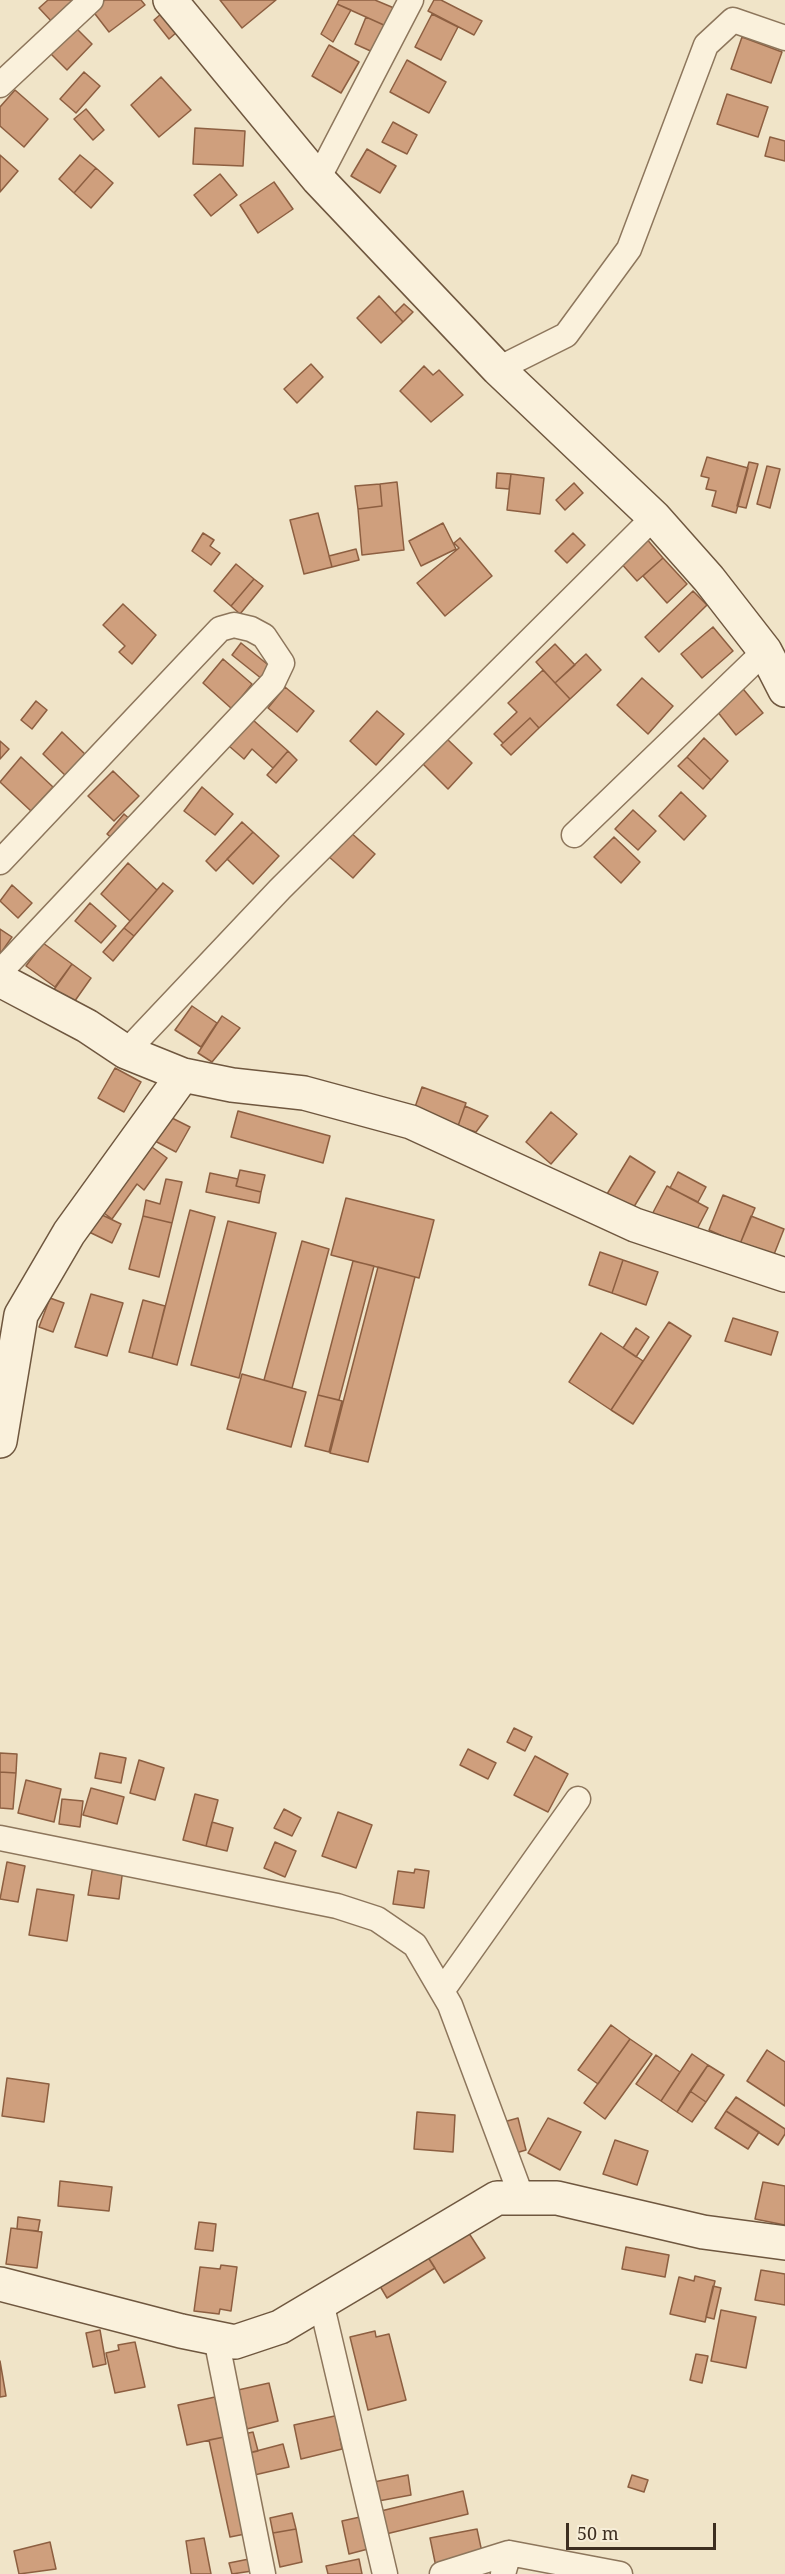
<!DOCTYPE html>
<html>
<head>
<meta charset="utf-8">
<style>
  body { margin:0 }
  #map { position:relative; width:785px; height:2574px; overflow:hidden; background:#f0e4c8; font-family:"Noto Serif",serif }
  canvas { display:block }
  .scale { position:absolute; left:566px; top:2523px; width:150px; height:27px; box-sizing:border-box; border:3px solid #3d2e20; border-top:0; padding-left:8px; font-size:18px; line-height:21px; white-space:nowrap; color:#3d2e20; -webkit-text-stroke:4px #f7eed8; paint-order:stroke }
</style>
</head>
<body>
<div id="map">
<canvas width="785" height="2574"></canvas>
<div class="scale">50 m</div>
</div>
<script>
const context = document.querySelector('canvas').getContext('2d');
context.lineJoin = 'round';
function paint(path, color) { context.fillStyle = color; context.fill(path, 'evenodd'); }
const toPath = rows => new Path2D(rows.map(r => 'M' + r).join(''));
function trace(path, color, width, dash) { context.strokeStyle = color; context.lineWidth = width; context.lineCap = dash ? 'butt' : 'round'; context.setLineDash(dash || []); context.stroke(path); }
const building = toPath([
  [48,0,81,0,54,24,39,8,48,0],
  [105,0,141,0,145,5,109,32,92,10,105,0],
  [220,0,276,0,242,28,220,0],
  [339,0,375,0,394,8,386,26,337,4,339,0],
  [434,0,441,0,482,21,474,35,428,11,434,0],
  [337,4,351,10,333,42,321,34,337,4],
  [162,13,177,32,169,39,154,20,162,13],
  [432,14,458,27,441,60,415,47,432,14],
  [366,17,386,26,375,53,355,44,366,17],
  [75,27,92,44,67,70,49,52,75,27],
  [742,37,782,52,771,83,731,69,742,37],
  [329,45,359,62,341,93,312,76,329,45],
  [407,60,446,82,429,113,390,92,407,60],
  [84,72,100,86,76,113,60,99,84,72],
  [161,77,191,110,159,137,131,105,161,77],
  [15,90,48,119,24,147,0,126,0,107,15,90],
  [727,94,768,107,758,137,717,124,727,94],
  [86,109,104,130,93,140,74,119,86,109],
  [393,122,417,135,407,154,382,142,393,122],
  [195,128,245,131,243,166,193,164,195,128],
  [770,137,785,141,785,161,765,156,770,137],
  [367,149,396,166,380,193,351,176,367,149],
  [0,155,18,171,0,192,0,155],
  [80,155,96,168,74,193,59,179,80,155],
  [96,168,113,183,91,208,74,193,96,168],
  [220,174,237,195,211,216,194,195,220,174],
  [274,182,293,209,258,233,240,205,274,182],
  [379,296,403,322,381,343,357,318,379,296],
  [404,304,413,312,403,322,395,313,404,304],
  [311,364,323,377,297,403,284,389,311,364],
  [424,366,433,375,439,370,463,395,431,422,400,391,424,366],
  [707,457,748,468,736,513,712,506,716,491,706,489,709,478,701,476,707,457],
  [749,462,758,464,746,508,737,506,749,462],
  [767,466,780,469,770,508,757,504,767,466],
  [497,473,511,474,509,489,496,488,497,473],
  [511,474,544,478,540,514,507,510,511,474],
  [397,482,404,550,362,555,358,509,382,506,380,484,397,482],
  [574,483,583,493,565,510,556,500,574,483],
  [380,484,382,506,358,509,355,486,380,484],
  [318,513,332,567,304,574,290,520,318,513],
  [443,523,456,549,421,566,409,541,443,523],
  [203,533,214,540,210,546,220,553,211,565,192,551,203,533],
  [573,533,585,545,567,563,555,551,573,533],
  [645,537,663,558,637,581,619,561,645,537],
  [460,538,492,576,445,616,417,583,459,548,454,543,460,538],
  [356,549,359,560,332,567,329,556,356,549],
  [663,558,687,584,667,603,643,576,663,558],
  [236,564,254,579,231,606,214,591,236,564],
  [254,579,263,586,240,614,231,606,254,579],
  [693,591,707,605,659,652,645,637,693,591],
  [123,604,156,635,132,664,119,652,125,646,103,625,123,604],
  [713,627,733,651,702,678,681,654,713,627],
  [241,643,272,668,262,679,232,655,241,643],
  [555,644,575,665,555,683,536,662,555,644],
  [586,654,601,670,570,699,555,683,586,654],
  [223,659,252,684,232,709,203,683,223,659],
  [543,670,570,699,539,728,530,718,503,743,494,734,517,712,508,703,543,670],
  [642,678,673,706,648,734,617,705,642,678],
  [739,684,763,713,736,735,713,706,739,684],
  [285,687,314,711,297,732,268,708,285,687],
  [36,701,47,710,32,729,21,720,36,701],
  [377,711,404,734,376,765,350,741,377,711],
  [530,718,539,728,511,755,501,745,530,718],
  [253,720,288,751,273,768,252,749,244,759,229,746,253,720],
  [62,732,87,756,67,777,43,754,62,732],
  [446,738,472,763,448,789,422,763,446,738],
  [704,738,728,761,711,780,687,757,704,738],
  [0,741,9,749,0,759,0,741],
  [288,751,297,760,276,783,267,775,288,751],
  [21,757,53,787,31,811,0,782,21,757],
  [687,757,711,780,703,789,678,766,687,757],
  [113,771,139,796,114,821,88,796,113,771],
  [202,787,233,814,215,835,184,811,202,787],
  [681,792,706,816,684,840,659,816,681,792],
  [633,810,656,831,638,850,615,829,633,810],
  [124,814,132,821,115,841,107,834,124,814],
  [242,822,253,832,216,871,206,861,242,822],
  [253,832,279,856,253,884,227,859,253,832],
  [350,832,375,854,353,878,328,856,350,832],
  [614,837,640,862,621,883,594,857,614,837],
  [128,863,157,890,130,921,101,894,128,863],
  [163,883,173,891,134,936,124,928,163,883],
  [12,885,32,903,18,918,0,901,12,885],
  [90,903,116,926,101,943,75,921,90,903],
  [124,928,134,936,113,961,103,952,124,928],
  [0,929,12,937,0,954,0,929],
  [43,943,72,964,55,987,26,966,43,943],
  [72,964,91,978,72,1005,53,991,72,964],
  [192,1006,217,1023,201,1047,175,1030,192,1006],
  [222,1016,240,1028,212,1062,198,1053,222,1016],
  [115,1068,141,1082,124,1112,98,1098,115,1068],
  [422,1087,466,1103,458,1126,414,1110,422,1087],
  [465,1106,488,1116,476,1132,458,1126,465,1106],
  [238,1111,330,1136,323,1163,231,1137,238,1111],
  [551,1112,577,1134,551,1164,526,1142,551,1112],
  [166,1115,190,1127,176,1152,153,1140,166,1115],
  [145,1142,167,1158,144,1190,137,1184,112,1219,97,1208,145,1142],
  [630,1156,655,1172,629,1215,604,1199,630,1156],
  [240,1170,265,1175,261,1192,236,1186,240,1170],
  [678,1172,706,1187,698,1202,670,1188,678,1172],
  [210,1173,238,1179,236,1186,261,1192,259,1203,206,1192,210,1173],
  [166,1179,182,1182,172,1223,143,1216,146,1200,160,1204,166,1179],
  [667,1186,708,1208,694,1235,648,1222,667,1186],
  [723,1195,755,1208,740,1244,709,1230,723,1195],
  [346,1198,434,1220,419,1278,331,1255,346,1198],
  [190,1210,215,1217,177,1365,152,1358,190,1210],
  [96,1212,121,1224,112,1243,87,1231,96,1212],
  [143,1216,172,1223,159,1277,129,1269,143,1216],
  [751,1216,784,1229,773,1257,740,1244,751,1216],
  [228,1221,276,1233,239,1378,191,1365,228,1221],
  [302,1241,329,1249,292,1388,264,1380,302,1241],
  [600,1252,623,1260,612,1293,589,1285,600,1252],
  [623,1260,658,1272,646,1305,612,1293,623,1260],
  [353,1261,374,1266,339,1400,318,1395,353,1261],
  [378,1267,415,1277,368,1462,330,1453,378,1267],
  [91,1294,123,1303,107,1356,75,1347,91,1294],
  [50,1298,64,1303,53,1332,39,1327,50,1298],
  [143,1300,165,1306,152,1358,129,1352,143,1300],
  [733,1318,778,1332,771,1355,725,1341,733,1318],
  [669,1322,691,1336,633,1424,611,1410,669,1322],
  [636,1328,649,1337,636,1357,623,1348,636,1328],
  [601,1333,643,1361,611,1410,569,1382,601,1333],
  [242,1374,306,1392,291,1447,227,1429,242,1374],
  [318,1395,342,1401,329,1452,305,1446,318,1395],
  [514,1728,532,1737,525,1751,507,1742,514,1728],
  [468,1749,496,1763,488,1779,460,1765,468,1749],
  [0,1753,17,1754,16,1773,0,1772,0,1753],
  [100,1753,126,1758,121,1783,95,1778,100,1753],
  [535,1756,568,1774,548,1812,514,1795,535,1756],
  [139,1760,164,1768,155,1800,130,1793,139,1760],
  [0,1772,16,1773,13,1809,0,1808,0,1772],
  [26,1780,61,1789,54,1822,18,1813,26,1780],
  [91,1788,124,1797,117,1824,83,1815,91,1788],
  [195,1794,218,1800,206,1846,183,1840,195,1794],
  [62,1799,83,1801,80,1827,59,1824,62,1799],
  [284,1809,301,1818,292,1836,274,1828,284,1809],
  [338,1812,372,1825,356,1868,322,1856,338,1812],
  [212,1822,233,1828,227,1851,206,1846,212,1822],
  [275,1842,296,1851,285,1877,264,1868,275,1842],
  [7,1862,25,1866,18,1902,0,1899,7,1862],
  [93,1865,123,1869,119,1899,88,1895,93,1865],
  [415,1869,429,1871,424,1908,393,1904,398,1871,414,1873,415,1869],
  [37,1889,74,1895,67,1941,29,1935,37,1889],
  [611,2025,630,2039,598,2084,578,2070,611,2025],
  [630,2039,652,2054,605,2119,584,2103,630,2039],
  [767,2050,785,2062,785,2106,747,2081,767,2050],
  [692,2054,708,2065,677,2112,661,2101,692,2054],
  [656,2055,680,2072,661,2101,636,2084,656,2055],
  [708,2065,724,2075,706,2102,690,2091,708,2065],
  [7,2078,49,2084,44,2122,2,2116,7,2078],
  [690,2091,706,2102,692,2122,677,2112,690,2091],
  [736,2097,785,2129,785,2134,778,2145,726,2111,736,2097],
  [726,2111,759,2132,748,2149,715,2128,726,2111],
  [417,2112,455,2115,453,2152,414,2149,417,2112],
  [518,2118,526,2150,509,2155,500,2123,518,2118],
  [548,2118,581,2132,560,2170,528,2153,548,2118],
  [615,2140,648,2151,637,2185,603,2174,615,2140],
  [60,2181,112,2187,109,2211,58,2206,60,2181],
  [763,2182,785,2186,785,2225,755,2219,763,2182],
  [18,2217,40,2220,38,2231,17,2229,18,2217],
  [461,2221,485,2258,444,2283,421,2246,461,2221],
  [199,2222,216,2224,213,2251,195,2249,199,2222],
  [11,2228,42,2232,37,2268,6,2264,11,2228],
  [421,2246,435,2268,387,2298,374,2276,421,2246],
  [626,2247,669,2255,665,2277,622,2269,626,2247],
  [221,2265,237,2267,231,2311,220,2309,219,2314,194,2311,200,2267,220,2269,221,2265],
  [761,2270,785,2274,785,2305,755,2300,761,2270],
  [695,2276,715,2281,705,2322,670,2314,679,2277,694,2281,695,2276],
  [713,2286,721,2288,714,2319,706,2317,713,2286],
  [721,2310,756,2317,746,2368,711,2361,721,2310],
  [100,2330,106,2364,93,2367,86,2333,100,2330],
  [375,2331,376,2337,389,2334,406,2400,368,2410,350,2337,375,2331],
  [135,2342,145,2387,115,2393,106,2353,119,2350,118,2345,135,2342],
  [696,2354,708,2356,702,2383,690,2380,696,2354],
  [0,2361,6,2396,0,2397,0,2361],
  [269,2383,278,2421,247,2429,238,2390,269,2383],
  [215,2397,224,2437,187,2445,178,2405,215,2397],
  [339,2415,345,2437,340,2438,342,2449,301,2459,294,2425,339,2415],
  [253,2432,258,2451,245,2454,240,2435,253,2432],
  [224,2437,245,2534,230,2537,209,2440,224,2437],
  [283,2444,289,2467,250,2476,245,2454,283,2444],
  [408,2475,411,2495,373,2502,369,2483,408,2475],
  [632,2475,648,2480,644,2492,628,2487,632,2475],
  [463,2491,468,2514,386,2534,381,2511,463,2491],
  [292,2513,296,2529,273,2533,270,2518,292,2513],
  [360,2517,368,2549,349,2554,342,2521,360,2517],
  [296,2529,302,2562,280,2567,273,2533,296,2529],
  [477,2529,483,2557,436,2567,430,2538,477,2529],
  [204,2538,211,2574,191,2574,186,2541,204,2538],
  [50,2542,56,2569,19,2574,14,2551,50,2542],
  [249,2559,252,2571,232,2574,229,2563,249,2559],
  [359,2559,362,2574,328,2574,326,2566,359,2559]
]);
paint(building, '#cf9f7d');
trace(building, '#8d5f41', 1.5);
const street = toPath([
  [0,85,91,0],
  [318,179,411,0],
  [498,369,566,335,629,249,706,45,733,20,785,38],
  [574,835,765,651],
  [0,862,220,629,234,625,251,629,264,636,282,663,273,682,0,972],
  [126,1052,280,889,654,517],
  [0,1838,337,1906,377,1919,415,1945,450,2005,522,2198],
  [442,1991,578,1799],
  [321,2302,385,2574],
  [216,2338,263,2574],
  [442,2574,509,2553],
  [503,2574,509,2553,620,2574]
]);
const secondary = toPath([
  [170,0,318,179,498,369,654,517,709,579,765,651,785,690],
  [0,980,87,1026,126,1052,183,1075,232,1085,304,1093,411,1122,635,1225,785,1275],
  [0,1441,21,1315,69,1233,183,1075],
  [0,2284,181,2331,235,2342,280,2327,497,2198,557,2198,703,2232,785,2243]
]);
trace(street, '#8d765c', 27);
trace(secondary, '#6f573f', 36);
trace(street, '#faf1dc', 24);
trace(secondary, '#faf1dc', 33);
</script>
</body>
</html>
